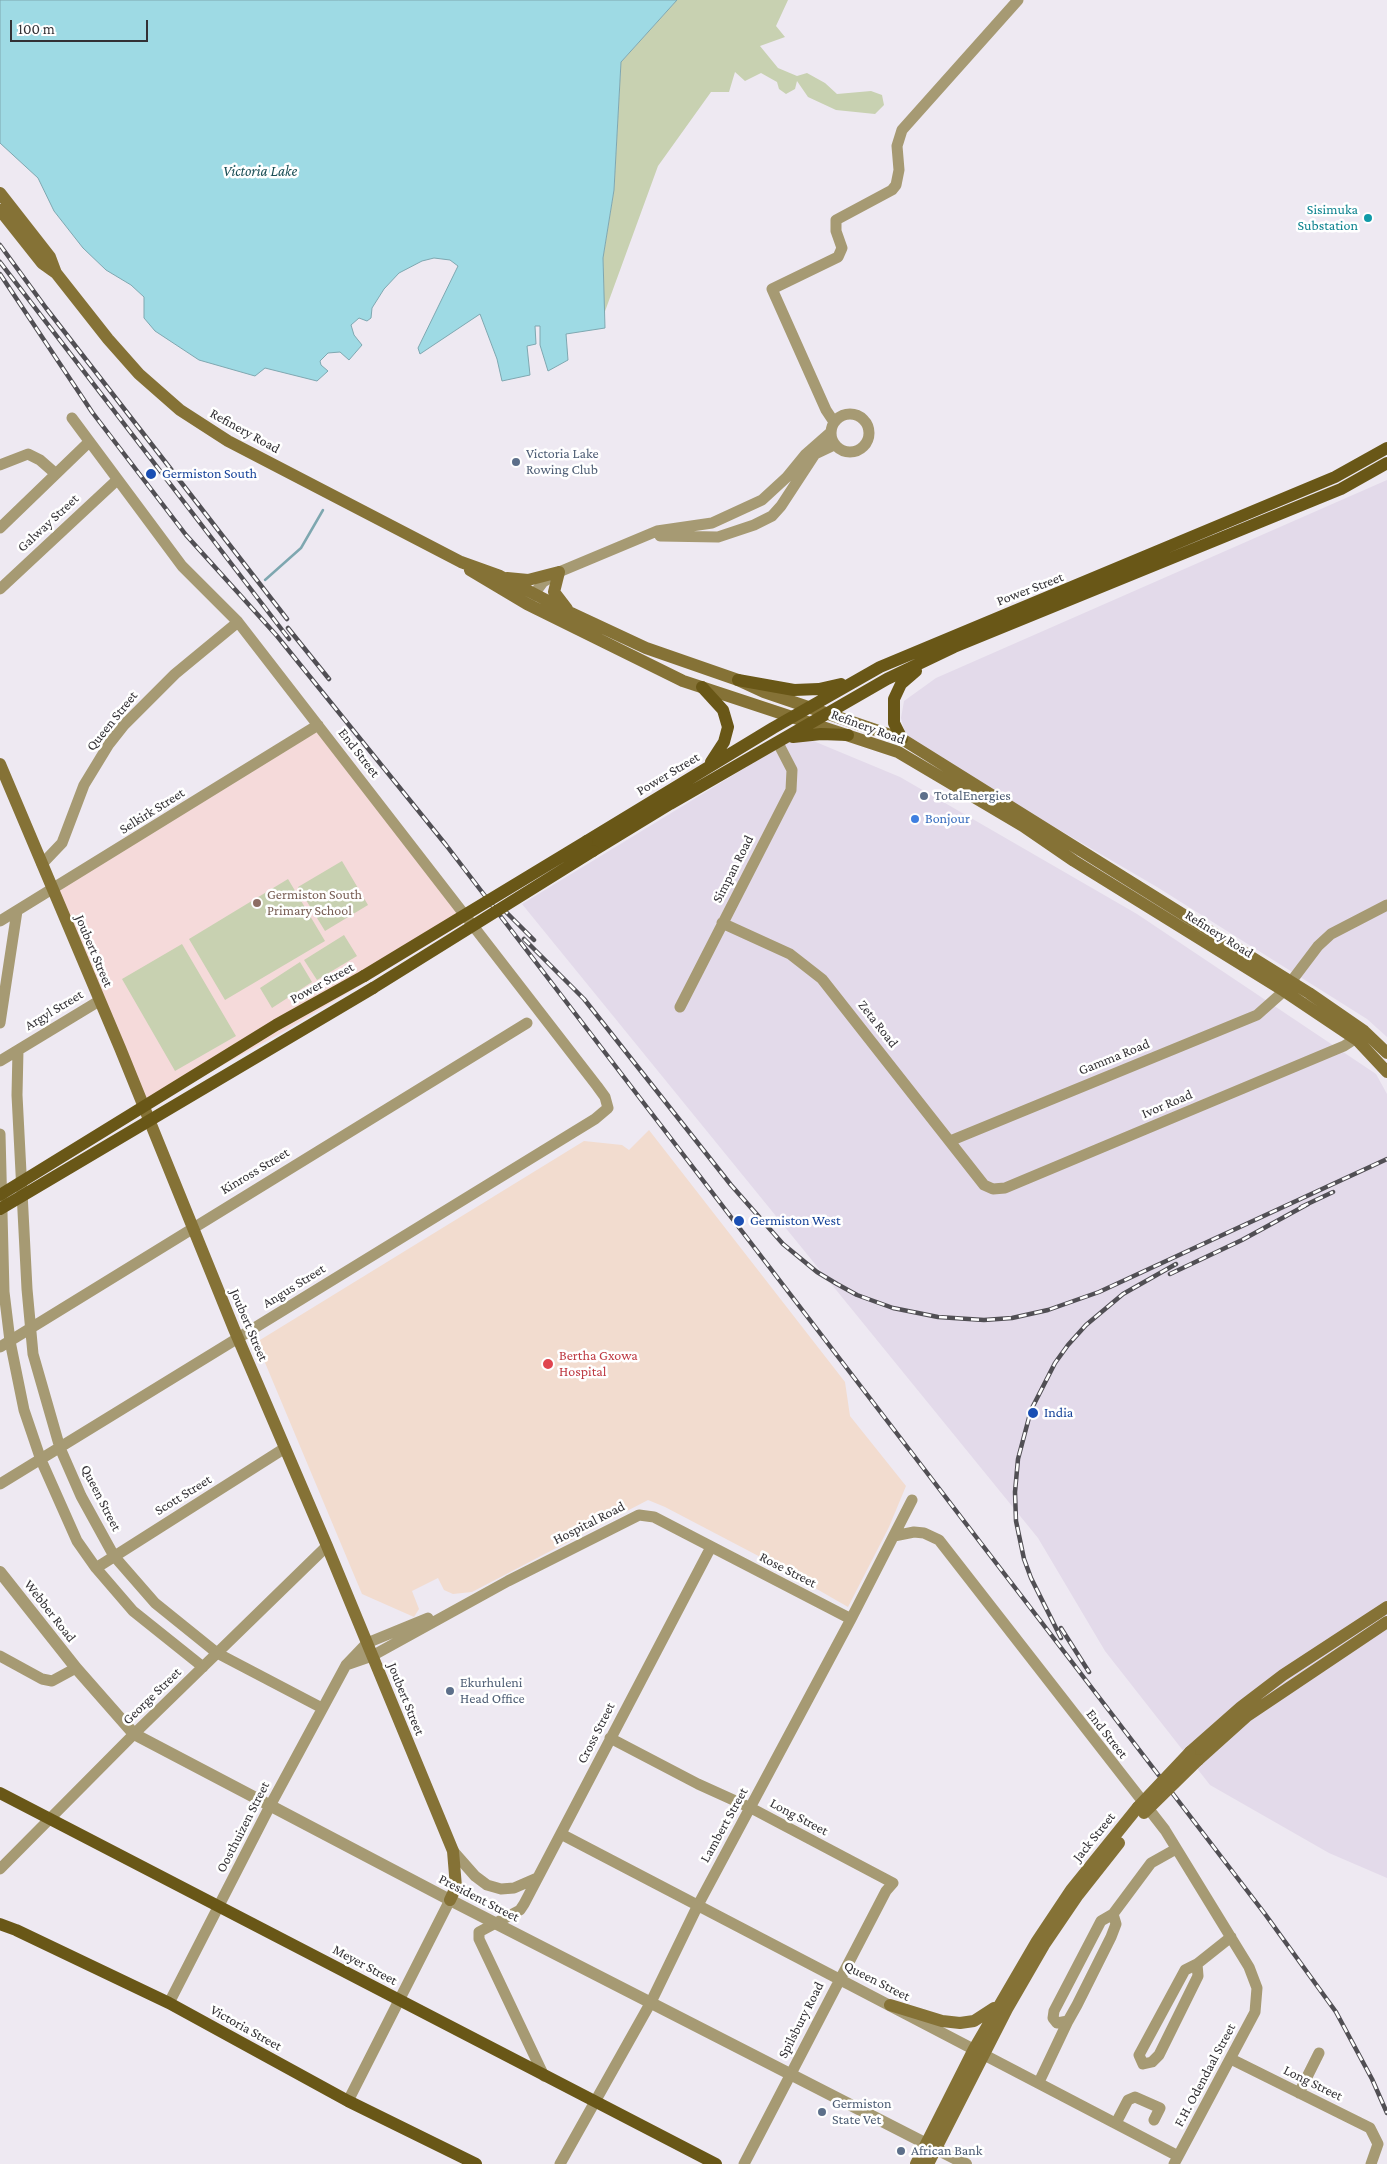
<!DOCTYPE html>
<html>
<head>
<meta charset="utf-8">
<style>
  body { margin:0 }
  #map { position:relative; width:1387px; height:2164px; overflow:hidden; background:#eee9f2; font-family:"Crimson Pro",serif }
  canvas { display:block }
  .scale { position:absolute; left:10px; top:20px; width:138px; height:22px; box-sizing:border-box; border:2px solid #333135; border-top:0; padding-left:6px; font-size:15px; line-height:18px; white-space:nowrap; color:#333135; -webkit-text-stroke:4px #fff; paint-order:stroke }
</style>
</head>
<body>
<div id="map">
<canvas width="1387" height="2164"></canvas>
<div class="scale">100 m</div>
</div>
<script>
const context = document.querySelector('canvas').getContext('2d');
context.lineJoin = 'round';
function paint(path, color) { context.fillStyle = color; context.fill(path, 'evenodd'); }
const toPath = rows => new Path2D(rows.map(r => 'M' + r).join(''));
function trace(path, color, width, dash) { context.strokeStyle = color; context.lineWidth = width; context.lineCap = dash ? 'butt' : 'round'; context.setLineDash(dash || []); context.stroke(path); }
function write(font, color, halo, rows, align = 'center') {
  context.font = font + ' "Crimson Pro",serif'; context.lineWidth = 5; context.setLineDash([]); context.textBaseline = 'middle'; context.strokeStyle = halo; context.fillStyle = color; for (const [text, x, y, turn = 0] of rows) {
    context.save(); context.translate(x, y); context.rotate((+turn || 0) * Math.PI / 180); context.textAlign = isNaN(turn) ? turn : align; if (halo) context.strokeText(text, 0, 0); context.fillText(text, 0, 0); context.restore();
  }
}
paint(toPath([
  [1387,480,1387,1037,1367,1019,1157,887,926,752,905,734,901,718,904,701,936,678],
  [799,735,900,777,1137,914,1376,1074,1387,1094,1387,1878,1329,1853,1210,1785,1105,1651,1038,1538,522,904]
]), '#e3daea');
paint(toPath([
  [317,724,467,921,281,1033,145,1108,52,886]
]), '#f5dada');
paint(toPath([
  [649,1130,845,1382,850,1416,906,1486,889,1527,848,1607,768,1561,665,1507,648,1500,472,1592,453,1594,444,1590,438,1578,412,1591,419,1609,414,1617,362,1594,258,1346,260,1340,584,1141,622,1145,629,1150]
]), '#f2dccf');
paint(toPath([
  [677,0,788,0,776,26,785,37,760,46,778,68,797,76,807,73,825,83,837,94,871,91,882,95,884,105,875,114,836,110,808,97,797,81,795,89,786,94,779,89,777,82,761,73,745,81,735,72,729,92,711,92,658,166,604,314,603,258,614,190,621,62],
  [342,861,368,905,325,931,298,887],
  [288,879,325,941,225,1000,189,939],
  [344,935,357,956,317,980,304,960],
  [182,944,236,1036,175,1071,122,979],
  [300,962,312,982,272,1008,260,988]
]), '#c8d1b1');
const water = toPath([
  [0,0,677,0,621,62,614,190,603,258,605,328,566,334,568,360,548,371,540,345,540,326,535,326,536,344,527,346,530,375,502,381,497,359,480,314,420,354,418,348,458,266,450,260,434,258,422,261,399,273,384,289,372,308,371,318,367,321,359,318,351,325,354,335,362,345,349,360,340,352,328,353,320,361,321,365,328,371,317,381,265,368,255,376,199,360,155,331,144,318,144,297,131,285,106,270,83,248,54,211,38,178,0,143,0,0]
]);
paint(water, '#9edae4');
trace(water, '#7ea7b0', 1);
trace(toPath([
  [265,580,301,548,323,510]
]), '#7ea7b0', 2.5);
trace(toPath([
  '831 433a19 19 0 1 1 38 0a19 19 0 1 1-38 0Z',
  [834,422,826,410,772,289,838,257,842,248,836,231,836,220,892,190,896,185,899,170,897,146,902,130,1018,0],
  [0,465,28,454,40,460,56,474],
  [0,528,89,442],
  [660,536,718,537,754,525,772,516,781,506,815,454,834,445],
  [0,589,117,480],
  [529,601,543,582,559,572,657,531,712,523,762,500,787,477,805,455,830,433],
  [42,864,62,843,84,785,109,744,124,725,175,674,238,622],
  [0,921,318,725],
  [722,923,790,954,822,979,984,1185,993,1189,1005,1188,1344,1046,1361,1035],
  [680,1007,791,790,792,770,778,743],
  [0,1023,17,911],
  [18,1050,17,1095,27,1289,33,1354,60,1448,81,1496,114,1556,155,1603,217,1653,322,1708],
  [0,1061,99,1001],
  [0,1134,4,1292,10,1341,24,1410,41,1460,77,1541,96,1568,133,1611,203,1667],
  [950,1141,1257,1015,1284,991,1318,946,1331,934,1387,905],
  [0,1347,527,1023],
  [0,1484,595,1119,608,1108,605,1097,597,1086,238,622,182,566,72,418],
  [894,1536,914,1532,924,1533,939,1540,1165,1830,1249,1967,1257,1988,1255,2012,1174,2164],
  [96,1568,285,1448],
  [0,1656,42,1679,52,1681,76,1668],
  [346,1665,372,1656,508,1581,639,1515,654,1517,851,1619],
  [610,1738,698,1784,751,1808,893,1883,886,1891,744,2164],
  [561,1834,1178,2156],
  [453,1851,475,1876,487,1885,501,1889,514,1888,537,1878],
  [0,1869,134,1734,327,1546],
  [1113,1914,1116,1924,1111,1937,1077,2005,1068,2021,1057,2023,1053,2018,1054,2011,1101,1921,1113,1914,1151,1863,1176,1849],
  [1197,1964,1198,1976,1159,2055,1152,2062,1143,2064,1139,2055,1185,1970,1197,1964,1231,1937],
  [169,2003,271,1804,346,1665,367,1643,428,1618],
  [1231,2059,1370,2128,1378,2144,1371,2164],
  [544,2076,479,1939,479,1932,520,1910,524,1904,711,1547],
  [1039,2082,1068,2021],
  [1299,2093,1319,2053],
  [348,2101,450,1900],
  [1116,2123,1128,2100,1135,2097,1160,2108,1154,2120],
  [560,2164,651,2002,698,1905,851,1619,912,1500]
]), '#a69a73', 11);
trace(toPath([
  [0,1572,76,1668,134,1734,450,1900,966,2164]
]), '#a69a73', 12);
trace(toPath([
  [0,193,50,257,56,273,108,339,139,374,180,410,228,441,461,562,500,576,571,613,646,648,738,680,764,692,902,739,1309,993,1364,1031,1387,1053],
  [0,210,42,263,56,273],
  [470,570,527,604,683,681,898,752,1023,826,1074,861,1284,991,1357,1040,1387,1072],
  [559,572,554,592,567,609],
  [507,578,528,580,559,572],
  [0,764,120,1048,234,1329,327,1546,453,1851,456,1887,450,1900],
  [1190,1752,1241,1707,1283,1675,1387,1607],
  [1198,1760,1247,1716,1387,1622],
  [890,2005,942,2021,960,2023,974,2021,994,2008],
  [916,2164,974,2049,1037,1941,1071,1890,1138,1807],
  [928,2164,1007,2009,1044,1945,1078,1895,1119,1843]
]), '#857236', 12);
trace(toPath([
  [738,680,794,690,819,689,841,684],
  [702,687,723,710,728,727,724,742,711,762],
  [793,737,821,734,848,735],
  [902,739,894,723,894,699,901,684,916,671],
  [587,841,773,728,880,667,1335,477,1387,448],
  [593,851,670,804,887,679,954,647,1341,489,1387,463],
  [0,1195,276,1025,364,976],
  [0,1209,373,988],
  [0,1793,716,2164],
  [0,1924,16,1930,169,2003,348,2101,476,2164]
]), '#695717', 12);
const rail = toPath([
  [0,245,46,308,287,619],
  [0,262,289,639],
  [0,274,92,412,186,535,277,636,446,845,1265,1914,1336,2012,1372,2079,1387,2113],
  [288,628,329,679],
  [502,908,534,940],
  [524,939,584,999,731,1185,783,1244,817,1272,837,1284,857,1295,893,1308,938,1317,984,1320,1012,1318,1048,1310,1099,1292,1387,1159],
  [1301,1207,1333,1192],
  [1170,1274,1242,1240,1308,1204],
  [1061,1628,1089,1672],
  [1061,1638,1031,1578,1024,1559,1016,1521,1015,1492,1018,1459,1031,1410,1055,1363,1068,1345,1086,1325,1123,1294,1176,1264]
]);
trace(rail, '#514f54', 4.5);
trace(rail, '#fff', 2.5, [8]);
trace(toPath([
  [1138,1807,1190,1752],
  [1144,1813,1198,1760]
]), '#857236', 12);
trace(toPath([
  [364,976,587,841],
  [373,988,593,851]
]), '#695717', 12);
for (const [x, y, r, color] of [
  [1368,218,5,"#0f9aa8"],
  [516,462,5,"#5c6f8a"],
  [151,474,6,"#1a4fb4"],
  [924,796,5,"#5c6f8a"],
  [915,819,5,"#3f7fe0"],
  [257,903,5,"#8d6e63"],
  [739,1221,6,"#1a4fb4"],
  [548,1364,6,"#e0444e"],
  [1033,1413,6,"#1a4fb4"],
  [450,1691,5,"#5c6f8a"],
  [822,2112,5,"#5c6f8a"],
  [901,2151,5,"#5c6f8a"]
]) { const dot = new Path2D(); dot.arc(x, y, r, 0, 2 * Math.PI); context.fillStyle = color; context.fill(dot); trace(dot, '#fff', 2); }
write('14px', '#0d838f', '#fff', [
  ["Sisimuka",1358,210],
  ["Substation",1358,226]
], 'right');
write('14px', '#333135', '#fff', [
  ["Refinery Road",245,431,29],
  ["Galway Street",48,523,-43],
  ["Power Street",1030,589,-21],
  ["Queen Street",112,721,-51],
  ["Refinery Road",868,727,20],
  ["End Street",359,753,52],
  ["Power Street",668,774,-31],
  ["Selkirk Street",152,811,-32],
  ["Simpan Road",733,869,-63],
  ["Refinery Road",1219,934,32],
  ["Joubert Street",94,951,67],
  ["Power Street",322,983,-29],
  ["Argyl Street",54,1010,-31],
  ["Zeta Road",878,1024,52],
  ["Gamma Road",1114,1057,-22],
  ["Ivor Road",1167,1104,-23],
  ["Kinross Street",255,1171,-31],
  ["Angus Street",294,1286,-32],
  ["Joubert Street",249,1325,67],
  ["Scott Street",183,1495,-32],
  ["Queen Street",101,1498,63],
  ["Hospital Road",589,1523,-27],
  ["Rose Street",788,1570,27],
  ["Webber Road",50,1611,52],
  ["George Street",152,1696,-44],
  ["Joubert Street",406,1699,68],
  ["Cross Street",596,1733,-63],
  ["End Street",1107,1734,52],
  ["Long Street",799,1817,28],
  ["Lambert Street",724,1825,-61],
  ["Oosthuizen Street",243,1827,-63],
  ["Jack Street",1094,1837,-51],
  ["President Street",479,1898,27],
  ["Meyer Street",365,1965,28],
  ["Queen Street",877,1981,27],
  ["Spilsbury Road",801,2020,-63],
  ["Victoria Street",246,2028,29],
  ["F.H. Odendaal Street",1205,2075,-62],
  ["Long Street",1313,2083,26]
]);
write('14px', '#4e5e75', '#fff', [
  ["Victoria Lake",526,454],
  ["Rowing Club",526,470],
  ["TotalEnergies",934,796],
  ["Ekurhuleni",460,1683],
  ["Head Office",460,1699],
  ["Germiston",832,2104],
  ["State Vet",832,2120],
  ["African Bank",911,2151]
], 'left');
write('14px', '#164399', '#fff', [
  ["Germiston South",162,474],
  ["Germiston West",750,1221],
  ["India",1044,1413]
], 'left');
write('14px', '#366cbe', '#fff', [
  ["Bonjour",925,819]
], 'left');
write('14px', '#785e54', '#fff', [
  ["Germiston South",267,895],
  ["Primary School",267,911]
], 'left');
write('14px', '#be3a42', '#fff', [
  ["Bertha Gxowa",559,1356],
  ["Hospital",559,1372]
], 'left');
write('italic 15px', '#1b4f56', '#fff', [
  ["Victoria Lake",260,171]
]);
</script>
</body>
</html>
